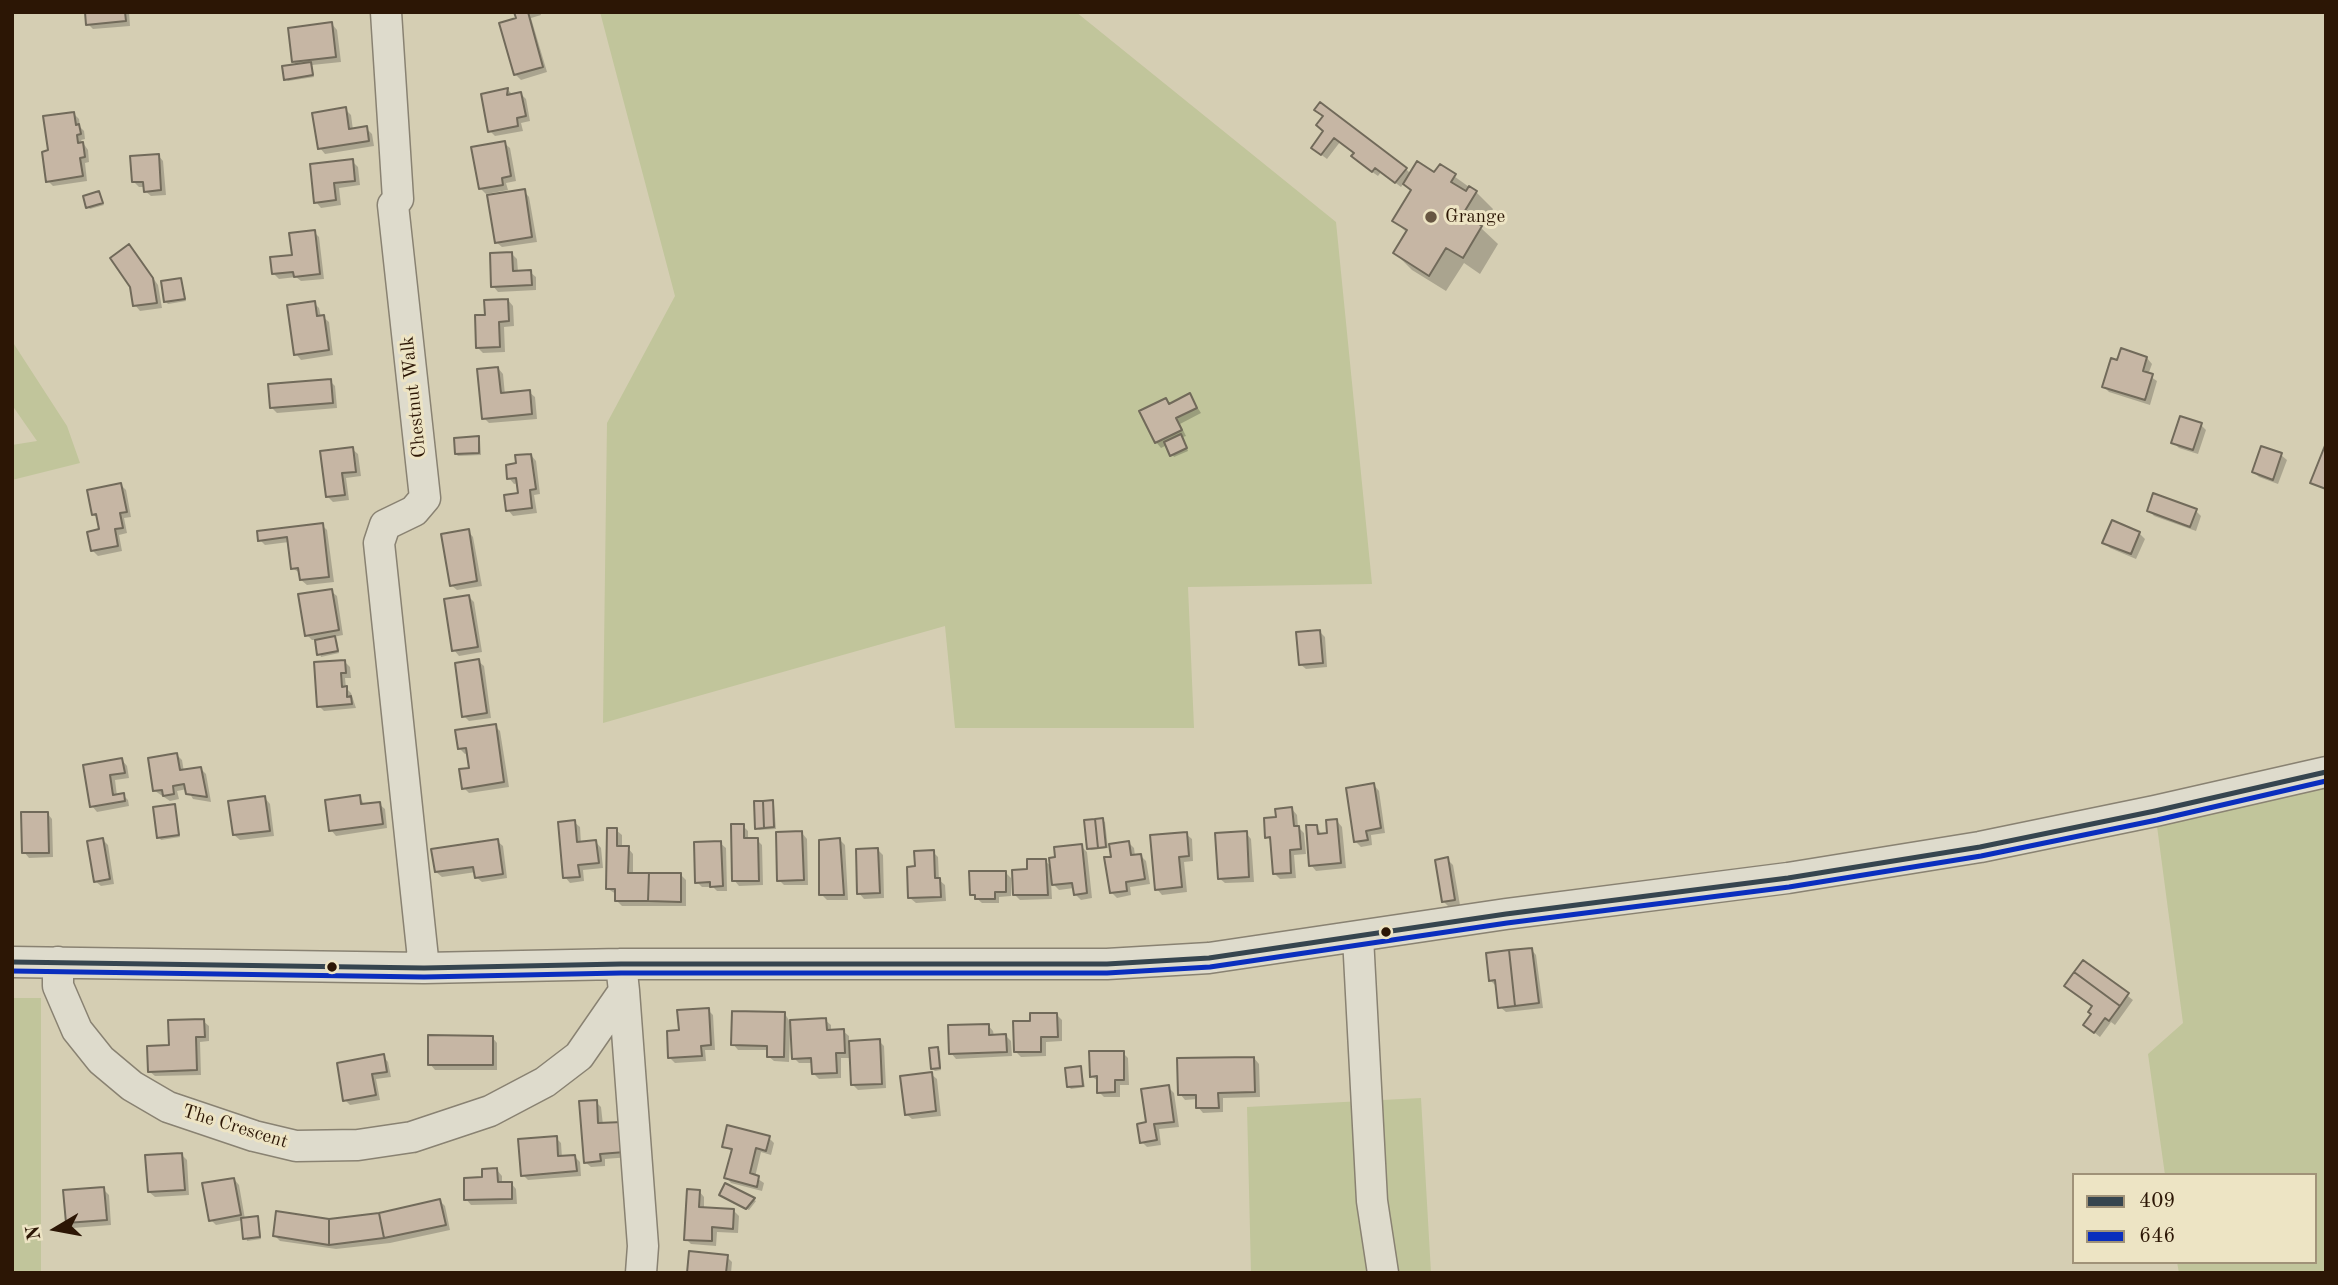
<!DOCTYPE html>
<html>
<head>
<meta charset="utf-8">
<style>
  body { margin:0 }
  #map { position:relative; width:2338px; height:1285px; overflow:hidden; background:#d5ceb3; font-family:"Old Standard TT",serif }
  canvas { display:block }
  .frame { position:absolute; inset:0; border:14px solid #2c1605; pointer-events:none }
  .legend { position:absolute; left:2072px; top:1173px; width:245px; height:91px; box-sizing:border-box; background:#ede4c4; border:2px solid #a09278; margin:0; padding:9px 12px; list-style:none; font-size:21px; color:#2c1605 }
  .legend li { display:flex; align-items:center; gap:14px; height:35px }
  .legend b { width:35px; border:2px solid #a09278 }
  .north { position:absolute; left:21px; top:1194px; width:70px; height:70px; -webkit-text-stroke:5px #ede4c4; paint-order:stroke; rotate:260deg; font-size:19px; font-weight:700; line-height:28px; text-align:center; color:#2c1605 }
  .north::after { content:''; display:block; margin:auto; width:24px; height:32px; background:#2c1605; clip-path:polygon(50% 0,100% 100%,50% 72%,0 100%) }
</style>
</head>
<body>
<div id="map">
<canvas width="2338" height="1285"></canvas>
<div class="frame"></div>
<ul class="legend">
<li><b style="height:9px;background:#36454f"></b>409</li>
<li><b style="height:9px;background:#0a2ebe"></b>646</li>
</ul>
<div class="north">N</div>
</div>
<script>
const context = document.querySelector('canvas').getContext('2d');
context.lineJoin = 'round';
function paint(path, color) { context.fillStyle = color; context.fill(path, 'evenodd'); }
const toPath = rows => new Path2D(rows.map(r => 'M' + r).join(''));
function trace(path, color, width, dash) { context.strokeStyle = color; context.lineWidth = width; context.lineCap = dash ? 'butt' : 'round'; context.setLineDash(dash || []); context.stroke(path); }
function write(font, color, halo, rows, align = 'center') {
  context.font = font + ' "Old Standard TT",serif'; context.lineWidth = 6; context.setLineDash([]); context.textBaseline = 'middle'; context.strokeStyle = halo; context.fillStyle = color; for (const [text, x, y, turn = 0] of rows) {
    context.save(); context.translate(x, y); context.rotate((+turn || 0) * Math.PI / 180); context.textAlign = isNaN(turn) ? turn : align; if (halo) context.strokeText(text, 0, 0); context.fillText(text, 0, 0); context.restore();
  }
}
paint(toPath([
  [600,12,1076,12,1336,222,1372,584,1188,587,1194,728,955,728,945,626,603,723,607,423,675,296],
  [12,341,67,426,80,463,12,480,12,445,37,441,12,405],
  [2326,772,2326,1273,2179,1273,2177,1262,2315,1262,2315,1175,2165,1175,2148,1054,2183,1023,2155,811],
  [12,998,41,998,41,1273,12,1273],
  [1421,1098,1431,1273,1251,1273,1247,1107]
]), '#c1c59b');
paint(toPath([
  [87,12,129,12,130,26,93,29,88,24],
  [516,12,540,12,541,15,531,18,547,72,521,80,515,74,518,19],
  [332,24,337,30,341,62,312,65,314,77,288,81,286,79,297,65,293,61],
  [508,90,513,95,521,94,526,99,530,121,521,123,523,131,495,136,490,131,483,95],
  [345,109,351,115,353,130,366,128,372,134,374,146,325,154,320,148],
  [73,113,79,119,80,127,84,131,85,139,81,140,88,150,89,162,85,163,87,181,53,186,48,181,50,152],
  [1325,132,1406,169,1411,174,1435,175,1440,166,1476,192,1493,209,1481,228,1498,244,1480,274,1464,263,1446,291,1412,270,1395,253,1407,233,1395,221,1412,192,1404,183,1401,187,1381,172,1378,176,1358,162,1356,153,1340,142,1327,159,1319,153],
  [504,143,510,148,516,181,506,183,508,190,486,194,480,188],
  [158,155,163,161,166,195,151,196,145,191,145,187,139,187,134,182],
  [352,161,358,167,360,185,339,188,341,205,321,208,316,202],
  [524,191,529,197,537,242,502,247,496,242],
  [99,193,104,205,90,209,88,207],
  [314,232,319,237,324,279,301,281,296,277,279,279,273,273,294,256],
  [134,251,158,285,162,308,140,311,135,305],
  [512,254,517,259,518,272,530,272,536,277,536,290,498,292,493,286],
  [180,279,186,301,168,304,166,302],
  [508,300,513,306,514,326,504,327,505,352,483,353,477,347,486,316],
  [314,303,319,308,321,317,323,317,329,322,333,355,301,360,296,354],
  [2147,358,2152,364,2148,375,2157,381,2150,405,2109,392,2104,387,2118,362],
  [498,368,503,374,505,395,529,392,535,397,537,419,489,423,484,418],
  [330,381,335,386,337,408,277,413,272,408],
  [1190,396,1201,413,1180,424,1186,436,1183,437,1188,451,1174,457,1167,445,1161,448,1156,442,1166,400,1171,405],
  [2201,425,2206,430,2198,454,2179,448,2173,442],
  [478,438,480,440,481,455,458,456,456,454],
  [352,449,358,454,361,476,346,478,349,500,333,502,327,496],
  [531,455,536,461,540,494,534,495,537,513,513,516,508,510,520,494,519,483,514,484,509,478,519,465],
  [2281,455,2287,460,2278,484,2259,477,2254,472],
  [120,484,126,490,131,517,124,518,127,533,119,535,122,551,98,556,93,551,101,531,99,519,94,514],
  [2149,510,2196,511,2201,516,2196,531,2154,516],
  [322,525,327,530,334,582,307,585,301,580,300,573,292,568,289,542,265,545,260,540],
  [468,531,473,537,482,586,457,590,451,585],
  [2139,533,2145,539,2136,559,2110,548,2104,542],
  [331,591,337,596,343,635,333,637,337,640,339,653,321,657,316,640,312,640,307,635],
  [469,597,474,602,482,652,459,656,454,650],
  [1319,631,1325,637,1327,667,1306,669,1300,664],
  [344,661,350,667,351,678,345,678,346,688,351,693,356,708,324,711,319,706],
  [478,661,484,666,491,718,469,721,464,716],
  [495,726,500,731,509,787,469,793,464,788,471,769,468,753,465,754,459,748],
  [177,755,182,760,184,772,201,769,206,774,211,802,193,799,187,789,177,791,179,799,170,801,155,791],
  [122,760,127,766,129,778,115,780,117,796,123,795,128,800,129,806,97,812,92,806,85,766],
  [1374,785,1379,791,1385,833,1371,835,1372,845,1361,847,1356,842],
  [360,797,365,806,379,804,385,809,387,828,336,836,331,830],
  [265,798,270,804,274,836,240,840,234,835],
  [772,802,774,804,776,829,759,830,757,828],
  [174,806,180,837,161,840,159,837],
  [1292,809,1297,815,1298,827,1304,833,1306,854,1294,855,1296,878,1280,879,1275,874,1272,842,1267,837,1278,818],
  [47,813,52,819,53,857,29,858,24,852],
  [1102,820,1105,822,1108,848,1091,850,1089,848],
  [1337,821,1342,827,1346,868,1316,871,1311,865,1316,826,1322,835,1329,834],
  [574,822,580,827,581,844,596,842,601,848,603,868,583,870,584,881,570,883,565,877],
  [743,826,748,831,748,840,757,840,762,845,763,885,739,886,734,880],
  [616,830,622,835,622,848,628,848,633,854,633,874,681,875,686,880,686,906,622,906,616,900,616,894,608,889],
  [802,833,807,839,808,885,784,885,779,880],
  [1246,833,1251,839,1254,882,1225,883,1219,878],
  [1186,834,1192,839,1193,861,1184,862,1187,892,1162,895,1157,889],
  [103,840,108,845,114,884,101,886,95,881],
  [840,840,845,845,848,900,827,900,821,894],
  [497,841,503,846,507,878,482,882,476,877,476,872,442,877,436,872],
  [720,843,726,848,727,891,717,891,713,887,702,887,697,882],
  [1129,843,1134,848,1135,856,1141,856,1146,861,1150,884,1130,887,1131,895,1117,898,1111,892,1113,858],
  [1081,846,1087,852,1092,898,1081,900,1075,894,1074,888,1059,890,1051,882,1052,899,1020,900,1015,895,1029,871,1045,861,1052,867],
  [878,850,883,855,884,898,864,899,859,893],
  [933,852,938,857,939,880,945,885,946,901,916,903,910,898,917,868],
  [1448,860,1453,865,1460,905,1449,907,1444,902],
  [1005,872,1011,878,1011,896,999,897,999,903,982,903,972,894],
  [1531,949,1536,955,1543,1008,1506,1012,1500,1007,1496,986,1491,981],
  [2084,962,2133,1000,2115,1025,2111,1022,2100,1037,2091,1030,2094,1007],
  [708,1010,713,1015,715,1050,705,1050,706,1061,675,1063,670,1058,680,1032],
  [785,1014,790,1022,825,1020,831,1025,831,1032,843,1031,849,1036,849,1043,879,1041,884,1046,886,1088,858,1090,853,1085,851,1058,841,1058,841,1078,819,1079,814,1074,813,1063,799,1063,794,1058,793,1035,790,1035,789,1062,774,1061,768,1056,769,1050,738,1050,733,1044],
  [1057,1015,1062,1020,1062,1041,1046,1042,1046,1056,1021,1057,1015,1051,1032,1023],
  [203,1021,209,1026,209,1041,200,1042,201,1075,155,1076,149,1071,171,1047],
  [988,1025,993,1031,994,1036,1006,1036,1011,1041,1012,1056,956,1059,951,1053],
  [492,1037,497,1043,497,1070,435,1070,430,1064],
  [937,1049,940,1051,941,1070,935,1071,932,1069],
  [1123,1053,1128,1058,1129,1085,1120,1085,1120,1097,1104,1097,1099,1092,1098,1081,1091,1076],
  [383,1056,388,1062,391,1077,376,1079,380,1100,350,1105,345,1100],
  [1254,1058,1259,1064,1260,1097,1223,1098,1223,1112,1203,1113,1198,1107,1198,1099,1185,1100,1180,1094],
  [1081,1068,1085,1087,1071,1089,1069,1087],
  [931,1074,937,1079,941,1116,912,1119,906,1114],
  [1168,1087,1174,1093,1179,1127,1159,1129,1161,1145,1147,1147,1142,1142,1148,1124],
  [596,1102,601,1107,603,1125,630,1157,605,1159,605,1166,591,1167,585,1162],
  [556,1138,561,1143,562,1158,575,1157,580,1162,581,1176,528,1180,523,1175],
  [769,1138,774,1143,771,1155,761,1152,755,1177,764,1183,762,1191,731,1183,726,1177,733,1152,724,1146],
  [182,1155,187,1160,189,1195,155,1197,149,1192],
  [497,1170,502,1176,502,1184,511,1183,516,1189,517,1204,471,1205,466,1199,484,1179],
  [234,1179,239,1185,245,1219,257,1218,259,1220,261,1239,247,1241,243,1220,216,1225,211,1220],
  [725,1185,754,1200,756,1201,749,1210,723,1197,721,1195],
  [103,1189,109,1195,111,1225,73,1228,67,1222],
  [699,1191,704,1197,704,1209,734,1211,739,1216,738,1233,717,1232,716,1246,691,1244,686,1239],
  [440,1201,445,1206,450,1230,390,1243,336,1249,280,1241,275,1236,329,1220,379,1214],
  [727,1257,732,1262,731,1273,688,1273]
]), '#0003');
const building = toPath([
  [85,12,125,12,126,21,86,25,85,12],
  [514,12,528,12,543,67,514,75,499,23,516,18,514,12],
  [332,22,336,57,292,62,288,28,332,22],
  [311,62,313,75,284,80,282,66,311,62],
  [508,88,507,95,521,92,526,116,517,118,518,126,488,132,481,94,508,88],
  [1320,102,1407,168,1395,183,1375,168,1372,172,1351,156,1354,153,1334,138,1321,155,1311,148,1323,131,1316,125,1323,116,1314,110,1320,102],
  [346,107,349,129,367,126,369,141,318,149,312,113,346,107],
  [74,112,76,125,79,124,81,134,77,135,78,143,83,142,85,157,80,158,83,176,46,182,42,152,48,150,43,116,74,112],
  [505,141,511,176,502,178,503,185,479,189,471,147,505,141],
  [159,154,161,190,144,192,143,182,132,182,130,156,159,154],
  [353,159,355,181,334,183,336,200,314,203,310,164,353,159],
  [1417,161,1434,172,1440,164,1456,174,1451,182,1466,191,1469,186,1477,191,1463,214,1482,226,1463,258,1446,248,1429,276,1393,253,1407,230,1392,221,1411,190,1403,184,1417,161],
  [525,189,532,237,495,243,487,195,525,189],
  [99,191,103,203,86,208,83,196,99,191],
  [315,230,320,274,294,277,293,272,272,274,270,257,292,255,289,233,315,230],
  [129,244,153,278,157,303,133,306,130,287,110,258,129,244],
  [512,252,513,271,531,270,532,285,491,287,490,253,512,252],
  [181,278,185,299,164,302,161,281,181,278],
  [508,299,509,321,499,322,500,347,476,348,475,315,485,315,484,300,508,299],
  [315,301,317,316,324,315,329,350,294,355,287,305,315,301],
  [2121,348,2147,357,2143,371,2153,374,2145,400,2102,387,2111,358,2117,360,2121,348],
  [498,367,501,393,530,390,532,414,482,419,477,369,498,367],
  [331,379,333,403,270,408,268,384,331,379],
  [1190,393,1197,408,1176,418,1182,430,1155,443,1139,411,1166,398,1169,404,1190,393],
  [2180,416,2202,423,2193,450,2171,443,2180,416],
  [1181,434,1187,448,1170,456,1164,442,1181,434],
  [479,436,479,453,455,454,454,438,479,436],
  [2326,443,2326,489,2310,483,2326,443],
  [2261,446,2282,453,2273,480,2252,472,2261,446],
  [353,447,356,472,342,473,345,495,326,497,320,451,353,447],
  [531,454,536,489,530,490,532,508,506,511,504,495,518,493,516,478,507,479,506,465,516,463,515,455,531,454],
  [121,483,127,512,120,513,123,528,115,529,118,546,91,551,87,532,99,529,96,514,92,515,87,490,121,483],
  [2153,493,2197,509,2190,527,2147,511,2153,493],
  [2112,520,2140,532,2131,554,2102,543,2112,520],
  [323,523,329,577,300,580,298,568,291,569,287,537,258,541,257,531,323,523],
  [469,529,477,581,450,586,441,534,469,529],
  [332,589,339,630,305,636,298,594,332,589],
  [469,595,478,647,452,651,444,599,469,595],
  [1320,630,1323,663,1299,665,1296,632,1320,630],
  [335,636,338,651,317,655,315,640,335,636],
  [479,659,487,713,462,717,455,663,479,659],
  [345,660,346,673,341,673,342,687,347,686,347,697,351,696,352,704,317,707,314,662,345,660],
  [496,724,504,782,462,789,459,769,469,768,466,748,458,749,455,730,496,724],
  [177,753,180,770,201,767,207,797,186,794,184,784,173,786,174,794,163,796,162,790,153,791,148,758,177,753],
  [122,758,125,773,110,775,113,795,124,793,125,801,90,807,83,765,122,758],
  [1374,783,1381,828,1366,831,1368,840,1354,842,1346,788,1374,783],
  [360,795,361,804,380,802,383,824,329,831,325,800,360,795],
  [265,796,270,831,233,835,228,801,265,796],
  [773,800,774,827,764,828,763,801,773,800],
  [754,801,763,801,764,828,755,829,754,801],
  [175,804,179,835,157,838,153,807,175,804],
  [1292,807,1294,826,1299,826,1301,849,1290,850,1291,873,1273,874,1270,837,1265,838,1264,818,1276,817,1275,809,1292,807],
  [21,812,48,812,49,853,22,853,21,812],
  [1103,818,1106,847,1098,848,1095,819,1103,818],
  [1095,819,1098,848,1087,849,1084,820,1095,819],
  [1337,819,1341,863,1309,866,1306,825,1317,825,1318,834,1327,833,1326,820,1337,819],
  [575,820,577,842,596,840,599,863,578,865,580,877,563,878,558,822,575,820],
  [731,824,744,824,744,838,758,838,759,881,732,881,731,824],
  [607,828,617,828,617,846,629,846,628,873,649,873,648,901,615,901,615,889,606,889,607,828],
  [802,831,804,880,777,881,776,832,802,831],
  [1247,831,1249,877,1218,879,1215,833,1247,831],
  [1187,832,1189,856,1179,857,1182,887,1155,890,1150,835,1187,832],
  [103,838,110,879,94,882,87,841,103,838],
  [840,838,844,895,819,895,819,840,840,838],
  [498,839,503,874,475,878,473,867,435,872,431,849,498,839],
  [721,841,723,886,710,887,710,882,695,883,694,842,721,841],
  [1129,841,1131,855,1141,854,1145,879,1126,882,1127,891,1110,893,1104,857,1111,857,1109,844,1129,841],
  [1082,844,1087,893,1074,895,1072,883,1052,885,1049,858,1055,857,1054,847,1082,844],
  [878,848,880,893,857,894,856,849,878,848],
  [934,850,935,878,940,878,941,897,908,898,907,867,915,866,914,851,934,850],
  [1448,857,1455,900,1442,902,1435,860,1448,857],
  [1027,859,1046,859,1048,895,1013,895,1012,870,1027,869,1027,859],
  [969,871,1006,871,1006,892,995,892,995,899,975,899,975,895,970,895,969,871],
  [649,873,681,873,681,902,648,901,649,873],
  [1532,948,1539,1003,1515,1006,1509,950,1532,948],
  [1509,950,1515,1006,1498,1008,1495,980,1489,981,1486,953,1509,950],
  [2083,960,2129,993,2120,1006,2074,972,2083,960],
  [2074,972,2120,1006,2109,1021,2105,1018,2094,1033,2083,1025,2091,1014,2088,1012,2092,1006,2064,986,2074,972],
  [709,1008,711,1045,701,1046,702,1056,668,1058,667,1031,679,1030,677,1010,709,1008],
  [732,1011,785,1012,784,1057,767,1057,767,1046,731,1045,732,1011],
  [1030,1013,1057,1013,1058,1037,1041,1037,1041,1052,1014,1052,1013,1021,1030,1021,1030,1013],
  [826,1018,827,1030,844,1029,845,1053,836,1053,837,1073,812,1074,811,1058,792,1059,790,1020,826,1018],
  [204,1019,205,1037,196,1037,197,1070,148,1072,147,1046,169,1045,168,1020,204,1019],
  [989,1024,989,1035,1006,1034,1007,1052,949,1054,948,1025,989,1024],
  [428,1035,493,1036,493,1065,428,1065,428,1035],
  [880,1039,882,1084,851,1085,849,1041,880,1039],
  [938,1047,940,1068,931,1069,929,1048,938,1047],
  [1089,1051,1124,1051,1124,1080,1115,1080,1115,1092,1097,1093,1097,1076,1090,1077,1089,1051],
  [384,1054,387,1072,372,1074,376,1095,343,1101,337,1063,384,1054],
  [1254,1057,1255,1092,1218,1093,1219,1108,1196,1108,1196,1095,1178,1095,1177,1058,1254,1057],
  [1081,1066,1083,1086,1067,1087,1065,1068,1081,1066],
  [932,1072,936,1111,905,1115,900,1076,932,1072],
  [1169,1085,1174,1122,1154,1124,1157,1140,1140,1143,1137,1124,1146,1122,1141,1089,1169,1085],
  [597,1100,598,1123,623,1122,625,1152,600,1154,601,1161,584,1163,579,1101,597,1100],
  [727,1125,770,1136,766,1151,756,1148,750,1173,759,1176,757,1187,724,1178,732,1149,722,1147,727,1125],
  [557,1136,558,1156,575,1155,577,1171,521,1176,518,1139,557,1136],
  [182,1153,185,1190,148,1192,145,1155,182,1153],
  [497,1168,498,1182,512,1182,512,1199,464,1200,464,1178,482,1177,482,1169,497,1168],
  [234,1178,241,1215,209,1221,202,1183,234,1178],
  [725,1183,755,1198,746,1209,719,1195,725,1183],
  [104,1187,107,1220,66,1223,63,1190,104,1187],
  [687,1189,700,1190,699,1207,734,1209,733,1229,712,1227,712,1241,684,1240,687,1189],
  [440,1199,446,1225,384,1238,379,1213,440,1199],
  [276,1211,329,1219,329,1245,273,1236,276,1211],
  [379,1213,384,1238,329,1245,329,1219,379,1213],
  [258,1216,260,1237,243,1239,241,1218,258,1216],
  [689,1251,728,1255,726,1273,687,1273,689,1251]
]);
paint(building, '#c6b6a4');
trace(building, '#716a5a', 2);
const minor = toPath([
  [386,12,398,199,393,205,425,498,414,511,385,525,379,543,424,968],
  [1358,937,1372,1201,1383,1273],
  [12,962,424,968,621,964,1107,964,1209,958,1506,914,1788,878,1980,847,2155,811,2326,772],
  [58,962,58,986,77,1030,101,1060,132,1086,168,1107,254,1136,296,1146,358,1145,412,1137,490,1111,545,1082,579,1056,624,991,621,964],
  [624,991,643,1246,641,1273]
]);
trace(minor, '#898272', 33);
trace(minor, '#dedbcc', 30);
trace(toPath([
  [12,962,424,968,621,964,1107,964,1209,958,1506,914,1788,878,1980,847,2155,811,2326,772]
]), '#36454f', 5);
trace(toPath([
  [12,971,424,977,621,973,1107,973,1210,967,1507,923,1789,887,1981,856,2157,820,2326,781]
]), '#0a2ebe', 5);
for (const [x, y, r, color] of [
  [1431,217,7,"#675642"],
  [1386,932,6,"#2c1605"],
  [332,967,6,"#2c1605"]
]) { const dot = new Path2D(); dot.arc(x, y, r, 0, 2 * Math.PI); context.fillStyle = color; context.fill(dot); trace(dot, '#ede4c4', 2.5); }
write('19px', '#2c1605', '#ede4c4', [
  ["Grange",1445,217]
], 'left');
write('19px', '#2c1605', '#ede4c4', [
  ["Chestnut Walk",414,397,-96],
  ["The Crescent",235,1127,17]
]);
</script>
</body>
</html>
